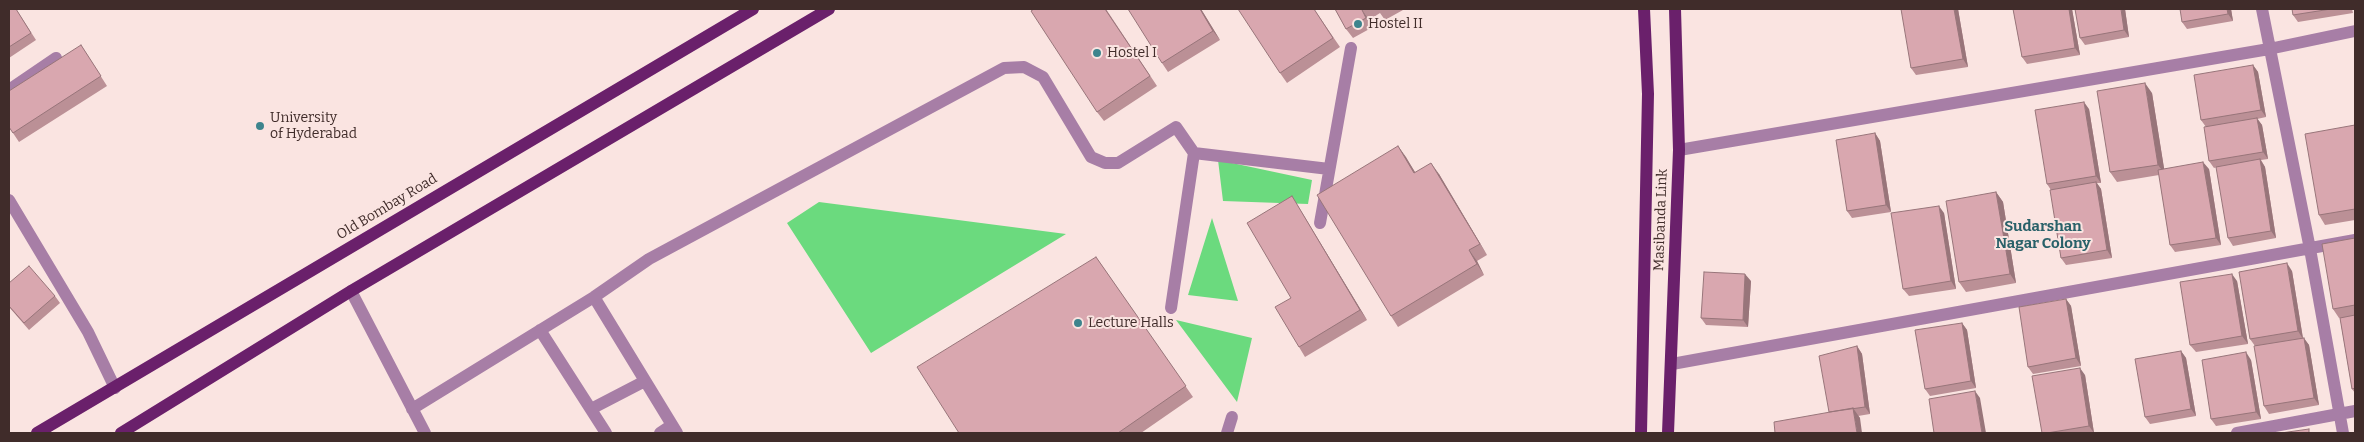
<!DOCTYPE html>
<html>
<head>
<meta charset="utf-8">
<style>
  body { margin:0 }
  #map { position:relative; width:2364px; height:442px; overflow:hidden; background:#fae4e1; font-family:Bitter,serif }
  canvas { display:block }
  .frame { position:absolute; inset:0; border:10px solid #402c2a; pointer-events:none }
</style>
</head>
<body>
<div id="map">
<canvas width="2364" height="442"></canvas>
<div class="frame"></div>
</div>
<script>
const context = document.querySelector('canvas').getContext('2d');
context.lineJoin = 'round';
function paint(path, color) { context.fillStyle = color; context.fill(path, 'evenodd'); }
const toPath = rows => new Path2D(rows.map(r => 'M' + r).join(''));
function trace(path, color, width, dash) { context.strokeStyle = color; context.lineWidth = width; context.lineCap = dash ? 'butt' : 'round'; context.setLineDash(dash || []); context.stroke(path); }
function write(font, color, halo, rows, align = 'center') {
  context.font = font + ' Bitter,serif'; context.lineWidth = 4; context.setLineDash([]); context.textBaseline = 'middle'; context.strokeStyle = halo; context.fillStyle = color; for (const [text, x, y, turn = 0] of rows) {
    context.save(); context.translate(x, y); context.rotate((+turn || 0) * Math.PI / 180); context.textAlign = isNaN(turn) ? turn : align; if (halo) context.strokeText(text, 0, 0); context.fillText(text, 0, 0); context.restore();
  }
}
paint(toPath([
  [1218,160,1312,180,1308,204,1223,201],
  [819,202,1066,234,871,353,787,223],
  [1212,218,1238,301,1188,295],
  [1176,320,1252,338,1237,402]
]), '#6bda7e');
trace(toPath([
  [2262,9,2310,249,2343,433],
  [9,90,56,58],
  [1679,150,2269,49,2355,31],
  [9,200,88,332,115,388],
  [1320,223,1351,48],
  [351,291,425,433],
  [594,297,677,433],
  [1171,308,1194,153],
  [540,330,606,433],
  [1672,364,2355,240],
  [412,409,594,297,649,259,1004,68,1024,67,1043,77,1091,157,1105,163,1118,163,1176,127,1194,153,1329,169],
  [591,409,645,381],
  [660,433,672,425],
  [1227,433,1232,417],
  [2237,433,2355,411]
]), '#a77ea6', 12);
trace(toPath([
  [37,433,753,9],
  [121,433,351,291,829,9],
  [1641,433,1648,94,1644,9],
  [1668,433,1679,150,1675,9]
]), '#6a206b', 12);
paint(toPath([
  [16,9,36,40,9,58,9,10],
  [1106,9,1157,86,1104,121,1097,112],
  [1201,9,1220,40,1168,72,1162,63],
  [1314,9,1340,47,1287,83,1280,73],
  [1335,9,1402,9,1403,10,1385,20,1380,13,1369,20,1373,27,1353,38,1346,29],
  [1958,9,1968,67,1916,75,1911,68],
  [2013,9,2072,9,2080,55,2027,64,2022,57],
  [2125,9,2129,37,2085,45,2080,38],
  [2231,9,2233,21,2187,29,2182,22],
  [2292,9,2352,9,2353,13,2298,22,2293,15],
  [81,45,107,86,19,142,9,127],
  [2253,65,2258,72,2266,117,2257,119,2262,125,2268,159,2261,160,2265,167,2276,238,2233,246,2228,238,2217,167,2214,168,2209,161,2206,127,2201,120],
  [2152,93,2164,169,2209,169,2221,245,2175,252,2170,245,2159,175,2117,182,2110,172],
  [2089,109,2101,183,2097,183,2101,189,2112,258,2066,265,2061,258,2051,190,2047,184],
  [2355,125,2355,220,2325,225,2319,215],
  [1875,133,1880,141,1891,212,1852,218,1847,211],
  [1398,146,1415,172,1439,174,1487,255,1477,261,1484,275,1398,327,1391,316],
  [1996,192,2003,202,2016,283,1966,292,1959,282],
  [1298,206,1367,320,1305,357,1299,347,1291,298],
  [1944,213,1956,289,1909,296,1903,289],
  [2355,238,2355,393,2352,389,2340,318,2339,318,2333,309],
  [1096,257,1193,397,1141,433,959,433],
  [2292,271,2303,338,2309,345,2319,405,2269,414,2264,406,2255,346,2250,339],
  [1751,281,1748,327,1706,325,1701,318],
  [2237,281,2248,344,2196,352,2190,345],
  [9,283,55,296,60,303,29,330,9,307],
  [2066,299,2071,306,2081,366,2033,374,2028,367],
  [1962,323,1967,330,1976,388,1930,396,1925,389],
  [1857,346,1862,354,1870,414,1858,416,1860,418,1829,412],
  [2181,351,2186,358,2196,416,2150,424,2145,417],
  [2251,360,2261,419,2216,426,2211,419],
  [2085,375,2094,433,2042,433]
]), '#bb9096');
paint(toPath([
  [1200,9,1201,9,1220,40,1213,31],
  [1954,9,1958,9,1968,67,1963,59],
  [2069,9,2072,9,2080,55,2075,48],
  [2121,9,2125,9,2129,37,2124,30],
  [2227,9,2231,9,2233,21,2228,14],
  [1362,10,1369,20,1373,27,1366,18],
  [2253,65,2258,72,2266,117,2261,110],
  [2145,83,2152,93,2165,174,2158,165],
  [2084,102,2089,109,2101,183,2096,176],
  [2257,118,2262,125,2268,159,2263,152],
  [1875,133,1880,141,1891,212,1886,205],
  [1398,146,1406,157,1422,184,1414,173],
  [2260,159,2265,167,2276,238,2271,231],
  [2203,162,2209,169,2221,245,2216,238],
  [1431,163,1439,174,1487,255,1480,244],
  [2096,182,2101,189,2112,258,2107,250],
  [1996,192,2003,202,2016,283,2010,274],
  [1292,196,1298,206,1367,320,1360,310],
  [1939,206,1944,213,1956,289,1951,281],
  [1469,250,1477,261,1484,275,1477,264],
  [2287,263,2292,271,2303,339,2298,331],
  [1745,274,1751,281,1748,327,1743,320],
  [2232,274,2237,281,2248,344,2242,336],
  [2066,299,2071,306,2081,366,2076,358],
  [1962,323,1967,330,1976,388,1971,381],
  [2304,338,2309,345,2319,405,2314,398],
  [1857,346,1862,354,1870,414,1865,407],
  [2181,351,2186,358,2196,416,2191,409],
  [2246,352,2251,360,2261,419,2256,412],
  [2080,368,2085,375,2094,433,2089,426],
  [1975,391,1980,398,1986,433,1982,433],
  [1853,408,1860,418,1862,433,1857,433]
]), '#98757a');
const building = toPath([
  [11,9,16,9,31,33,9,47,9,10,11,9],
  [1034,9,1105,9,1150,76,1097,112,1031,11,1034,9],
  [1128,9,1200,9,1213,31,1162,63,1128,9],
  [1238,9,1314,9,1333,38,1280,73,1238,9],
  [1335,9,1365,9,1362,10,1366,18,1346,29,1335,9],
  [1901,9,1954,9,1963,59,1911,68,1901,9],
  [2013,9,2069,9,2075,48,2022,57,2013,9],
  [2075,9,2121,9,2124,30,2080,38,2075,9],
  [2180,9,2227,9,2228,14,2182,22,2180,9],
  [2292,9,2331,9,2293,15,2292,9],
  [81,45,101,76,13,133,9,127,9,91,81,45],
  [2253,65,2261,110,2201,120,2194,75,2253,65],
  [2145,83,2158,165,2110,172,2097,91,2145,83],
  [2084,102,2096,176,2047,184,2035,110,2084,102],
  [2257,118,2263,152,2209,161,2204,127,2257,118],
  [2355,125,2355,209,2319,215,2305,134,2355,125],
  [1875,133,1886,205,1847,211,1836,140,1875,133],
  [1398,146,1414,173,1431,163,1480,244,1469,250,1477,264,1391,316,1317,195,1398,146],
  [2260,159,2271,231,2228,238,2216,167,2260,159],
  [2203,162,2216,238,2170,245,2158,170,2203,162],
  [2096,182,2107,250,2061,258,2050,190,2096,182],
  [1996,192,2010,274,1959,282,1946,201,1996,192],
  [1292,196,1360,310,1299,347,1275,307,1291,298,1247,223,1292,196],
  [1939,206,1951,281,1903,289,1891,213,1939,206],
  [2355,238,2355,305,2333,309,2322,244,2355,238],
  [1096,257,1186,386,1118,433,959,433,917,367,1096,257],
  [2287,263,2298,331,2250,339,2239,272,2287,263],
  [29,266,55,296,24,323,9,306,9,283,29,266],
  [1704,272,1745,274,1743,320,1701,318,1704,272],
  [2232,274,2242,336,2190,345,2180,282,2232,274],
  [2066,299,2076,358,2028,367,2019,307,2066,299],
  [2355,315,2355,388,2352,389,2340,318,2355,315],
  [1962,323,1971,381,1925,389,1915,330,1962,323],
  [2304,338,2314,398,2264,406,2254,346,2304,338],
  [1857,346,1865,407,1829,412,1819,356,1857,346],
  [2181,351,2191,409,2145,417,2135,359,2181,351],
  [2246,352,2256,412,2211,419,2202,360,2246,352],
  [2080,368,2089,426,2047,433,2042,433,2032,376,2080,368],
  [1975,391,1982,433,1934,433,1929,399,1975,391],
  [1853,408,1857,433,1775,433,1774,422,1853,408],
  [2309,429,2309,433,2281,433,2309,429]
]);
paint(building, '#d9a7af');
trace(building, '#98757a', 1);
for (const [x, y, r, color] of [
  [1358,24,5,"#3d848d"],
  [1097,53,5,"#3d848d"],
  [260,126,5,"#3d848d"],
  [1078,323,5,"#3d848d"]
]) { const dot = new Path2D(); dot.arc(x, y, r, 0, 2 * Math.PI); context.fillStyle = color; context.fill(dot); trace(dot, '#fae4e1', 2); }
write('14px', '#402c2a', '#fae4e1', [
  ["Hostel II",1368,24],
  ["Hostel I",1107,53],
  ["University",270,118],
  ["of Hyderabad",270,134],
  ["Lecture Halls",1088,323]
], 'left');
write('14px', '#402c2a', '#fae4e1', [
  ["Old Bombay Road",387,207,-31],
  ["Masibanda Link",1661,220,-88]
]);
write('bold 15px', '#296169', '#fae4e1', [
  ["Sudarshan",2043,227],
  ["Nagar Colony",2043,244]
]);
</script>
</body>
</html>
